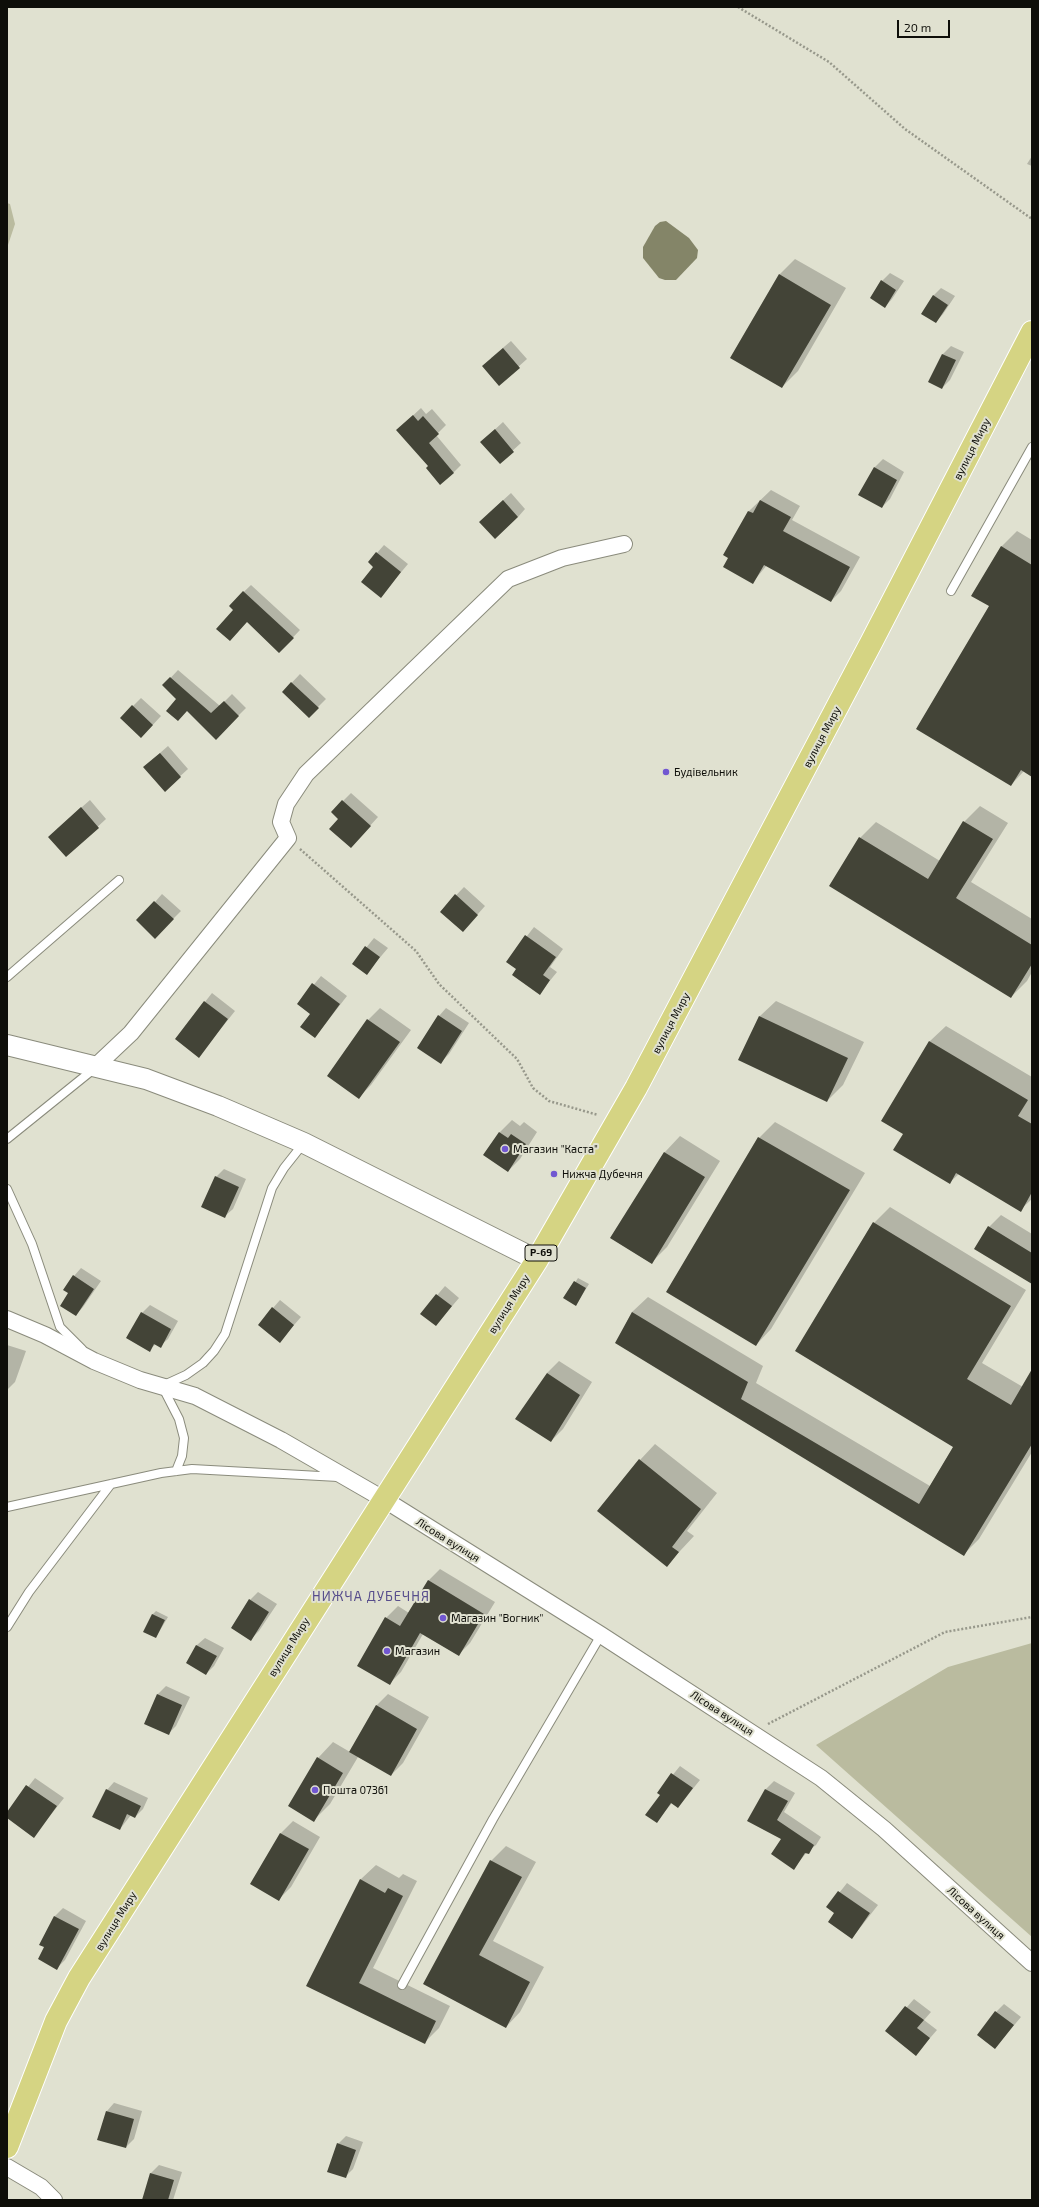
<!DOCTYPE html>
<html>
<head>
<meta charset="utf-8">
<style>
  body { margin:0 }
  #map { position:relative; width:1039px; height:2207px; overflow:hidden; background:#e0e1d0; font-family:"Exo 2",sans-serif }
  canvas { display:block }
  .frame { position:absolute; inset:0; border:8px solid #0e0e09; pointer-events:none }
  .scale { position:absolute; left:897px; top:20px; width:53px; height:18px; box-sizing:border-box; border:2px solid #0e0e09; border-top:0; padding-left:5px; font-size:12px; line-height:14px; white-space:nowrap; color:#0e0e09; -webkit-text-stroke:3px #e0e1d0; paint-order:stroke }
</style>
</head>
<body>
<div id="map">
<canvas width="1039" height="2207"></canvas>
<div class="frame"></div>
<div class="scale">20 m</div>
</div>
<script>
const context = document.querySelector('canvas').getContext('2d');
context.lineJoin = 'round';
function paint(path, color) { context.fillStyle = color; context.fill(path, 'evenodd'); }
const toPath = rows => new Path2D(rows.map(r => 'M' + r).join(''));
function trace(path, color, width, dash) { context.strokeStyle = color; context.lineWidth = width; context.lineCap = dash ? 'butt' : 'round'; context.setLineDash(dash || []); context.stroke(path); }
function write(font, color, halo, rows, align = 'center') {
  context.font = font + ' "Exo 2",sans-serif'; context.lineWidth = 4; context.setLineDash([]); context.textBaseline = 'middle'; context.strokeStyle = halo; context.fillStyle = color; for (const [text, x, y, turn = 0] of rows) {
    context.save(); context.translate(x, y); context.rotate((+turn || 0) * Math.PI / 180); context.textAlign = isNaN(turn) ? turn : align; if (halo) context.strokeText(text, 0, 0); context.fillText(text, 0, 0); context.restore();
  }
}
paint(toPath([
  [7,203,10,204,15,224,7,248],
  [1032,1643,1032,1937,816,1745,948,1667]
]), '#babb9f');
paint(toPath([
  [666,221,689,238,698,250,697,258,676,280,665,280,659,278,643,258,643,247,655,226,660,222]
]), '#848568');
paint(toPath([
  [1032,156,1032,166,1027,164],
  [795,259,846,288,798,371,782,387,779,275],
  [890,273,904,281,892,299,885,307,871,298,882,281],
  [941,288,955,296,943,314,936,322,933,296],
  [511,341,527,359,499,384,491,358],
  [951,346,964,352,950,380,942,388,929,382,943,354],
  [421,408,426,414,432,409,446,425,436,435,461,465,453,473,429,466,406,422],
  [503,422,521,443,500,462,490,434],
  [883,459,904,472,890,499,882,507,860,495,875,467],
  [771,490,800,506,792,520,860,557,841,591,831,601,767,565,753,582,749,511],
  [511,493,525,509,518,517,488,514],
  [1017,531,1032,540,1032,776,1024,771,1011,785,991,606,1001,547],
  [384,545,408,564,381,596,374,567,369,562],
  [251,585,300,630,279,652,230,605],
  [178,670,220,706,232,694,246,708,216,738,164,685],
  [300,674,326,699,309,716,283,692],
  [141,698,161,716,149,729,121,718],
  [168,746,188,769,165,790,152,760],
  [351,793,378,817,358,839,340,819,343,801],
  [90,800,106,819,66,856,57,829],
  [980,806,1008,823,971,882,1032,919,1032,972,1027,981,1011,997,860,838,876,822,940,861,964,822],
  [464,887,485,906,470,923,441,911],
  [162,894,181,911,163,929,155,902],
  [534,927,563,949,550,967,557,972,540,993,517,969,507,962],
  [374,938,388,948,366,974,353,964],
  [321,976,347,996,315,1037,311,1014,298,1004],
  [212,993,235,1011,199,1056,176,1039],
  [776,1001,864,1042,843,1085,827,1101,740,1059,760,1016],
  [380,1008,411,1030,371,1085,359,1097,368,1020],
  [446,1008,469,1023,449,1054,441,1062,439,1016],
  [946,1026,1032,1077,1032,1199,1020,1210,959,1174,949,1183,904,1134,930,1041],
  [512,1120,520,1126,524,1122,537,1132,520,1159,508,1171,484,1154,500,1132],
  [775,1122,865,1173,771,1329,756,1345,759,1138],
  [680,1136,720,1161,667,1247,651,1263,611,1238,665,1152],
  [224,1169,246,1179,233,1209,225,1216,216,1177],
  [890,1207,1026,1290,982,1363,1023,1387,1032,1371,1032,1452,979,1539,964,1554,616,1343,632,1312,648,1297,763,1366,756,1383,930,1486,954,1446,874,1223],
  [1001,1215,1032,1234,1032,1283,989,1227],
  [81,1268,101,1281,83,1307,76,1315,70,1293,74,1276],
  [578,1278,589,1284,576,1305,565,1298],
  [445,1286,459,1298,436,1325,422,1313],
  [280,1300,301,1317,280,1341,273,1308],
  [150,1305,178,1321,168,1339,160,1346,156,1344,149,1350,142,1313],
  [7,1345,26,1351,15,1382,7,1390],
  [559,1361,592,1382,563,1429,551,1441,547,1373],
  [655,1444,717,1493,687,1531,694,1536,667,1565,640,1460],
  [440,1569,495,1602,470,1643,458,1655,423,1634,401,1672,389,1684,386,1618,398,1606,409,1613,428,1581],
  [258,1592,277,1604,259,1631,251,1639,233,1627,250,1600],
  [156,1611,168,1617,156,1637,152,1615],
  [205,1638,224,1648,214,1666,206,1674,187,1663,197,1645],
  [166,1686,190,1697,176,1726,168,1734,145,1723,158,1694],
  [388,1694,429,1717,403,1763,391,1775,358,1757,330,1804,314,1820,318,1758,333,1742,350,1752,376,1706],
  [680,1766,700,1780,678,1807,672,1803,656,1822,661,1795,658,1793],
  [35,1778,64,1798,34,1836,7,1817,7,1814],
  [774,1781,795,1793,784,1812,821,1837,816,1845,807,1852,794,1868,782,1839,749,1820,766,1789],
  [114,1782,148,1798,143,1809,135,1817,131,1815,120,1829,107,1790],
  [293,1821,320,1837,291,1887,279,1899,252,1883,281,1833],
  [506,1846,536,1862,493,1941,544,1967,520,2012,506,2027,425,1983,491,1861],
  [376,1865,399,1878,403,1874,417,1881,373,1968,450,2006,439,2028,424,2043,307,1985,361,1879],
  [847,1883,878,1905,852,1938,836,1913,828,1907],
  [63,1908,86,1921,65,1960,57,1968,45,1947,40,1944,55,1916],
  [914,1999,931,2012,924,2020,937,2030,916,2054,886,2031],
  [1004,2004,1021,2017,995,2048,996,2012],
  [114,2103,142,2111,134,2139,126,2147,107,2111],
  [346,2136,363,2142,353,2169,345,2177,338,2144],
  [159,2165,182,2172,173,2200,143,2200,151,2173]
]), '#0003');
paint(toPath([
  [779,274,831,305,782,388,730,358],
  [881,280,896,290,885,308,870,298],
  [933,295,948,305,936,323,921,314],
  [503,348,520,368,499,386,482,366],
  [942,354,956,360,942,389,928,382],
  [413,415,418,421,423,416,439,434,429,443,454,473,440,485,426,468,428,466,396,430],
  [495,429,514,452,500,464,480,442],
  [874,467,897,480,882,508,858,495],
  [503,500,518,517,495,539,479,522],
  [760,500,791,517,783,531,850,567,831,602,764,565,753,584,723,567,728,558,723,555,748,511,753,513],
  [1001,546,1032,565,1032,777,1021,770,1011,786,916,729,989,606,971,596],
  [376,552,401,572,381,598,361,582,373,567,368,562],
  [243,591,294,638,279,653,247,622,230,641,216,629,233,610,229,606],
  [170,677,211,713,224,701,239,716,216,740,187,711,178,721,166,711,176,699,162,685],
  [291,682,319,708,309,718,282,692],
  [132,705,153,725,141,738,120,718],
  [160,753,181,777,165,792,143,767],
  [342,800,371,826,351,848,329,829,338,819,331,812],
  [81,807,99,828,66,857,48,837],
  [963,821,993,839,956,898,1032,945,1032,964,1011,998,829,886,859,837,928,879],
  [455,894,478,915,463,932,440,912],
  [154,901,174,919,155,939,136,920],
  [525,935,556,957,543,975,550,980,540,995,512,975,516,969,506,962],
  [365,946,380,957,367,975,352,964],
  [312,983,340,1004,315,1038,300,1027,310,1014,297,1004],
  [204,1001,228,1019,199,1058,175,1039],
  [438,1015,462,1031,441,1064,417,1048],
  [759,1016,848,1058,827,1102,738,1060],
  [367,1019,400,1042,359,1099,327,1076],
  [929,1041,1028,1100,1018,1116,1032,1124,1032,1192,1021,1212,956,1173,950,1184,893,1150,903,1134,881,1121],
  [499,1132,508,1138,511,1134,526,1144,508,1172,483,1155],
  [758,1137,850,1190,756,1346,666,1292],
  [664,1152,705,1177,652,1264,610,1238],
  [215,1176,239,1187,225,1218,201,1207],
  [873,1222,1011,1306,967,1379,1011,1405,1032,1369,1032,1444,964,1556,615,1343,632,1312,748,1382,741,1399,919,1504,953,1447,795,1351],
  [988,1226,1032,1253,1032,1284,974,1249],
  [73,1275,94,1289,76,1316,60,1306,68,1293,63,1290],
  [574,1281,586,1288,576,1306,563,1298],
  [436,1294,452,1306,436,1326,420,1314],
  [272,1307,294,1325,280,1343,258,1325],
  [141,1312,171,1329,161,1348,154,1344,150,1352,126,1338],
  [547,1373,580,1395,551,1442,515,1419],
  [639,1459,701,1509,672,1547,679,1552,667,1567,597,1511],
  [428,1580,484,1614,459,1656,420,1633,390,1685,357,1666,385,1617,400,1626],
  [249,1599,269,1612,251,1641,231,1628],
  [152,1614,165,1620,156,1638,143,1632],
  [196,1645,217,1656,206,1675,186,1663],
  [157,1694,182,1705,169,1735,144,1724],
  [376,1705,417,1729,391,1776,349,1752],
  [317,1757,343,1773,314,1822,288,1806],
  [671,1773,693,1788,678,1808,671,1803,657,1823,645,1815,660,1795,657,1793],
  [26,1785,57,1806,34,1838,7,1818,7,1812],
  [106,1789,141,1806,135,1818,127,1814,120,1830,92,1817],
  [765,1789,788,1801,777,1820,814,1845,809,1854,805,1853,794,1870,771,1854,781,1839,747,1821],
  [280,1833,309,1849,279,1901,250,1884],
  [490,1860,522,1877,479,1955,530,1982,506,2028,423,1984],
  [360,1879,385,1893,388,1888,403,1896,359,1983,436,2021,425,2044,306,1986],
  [838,1891,870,1913,852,1939,828,1922,834,1913,826,1907],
  [54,1916,79,1929,57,1970,38,1959,44,1947,39,1945],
  [905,2006,924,2020,917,2028,930,2038,916,2056,885,2031],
  [995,2011,1014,2025,995,2049,977,2035],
  [106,2111,134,2119,126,2148,97,2140],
  [337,2143,356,2150,346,2178,327,2172],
  [150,2173,174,2180,168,2200,142,2200]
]), '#434437');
const service = toPath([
  [951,591,1032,447],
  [7,977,119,880],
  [7,1139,95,1068],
  [7,1189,32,1244,60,1327,82,1349],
  [176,1471,182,1456,184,1438,179,1419,162,1386,186,1375,203,1363,214,1351,225,1334,272,1188,284,1168,303,1144],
  [7,1507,161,1473,192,1469,338,1477],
  [7,1627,29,1592,111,1484],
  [402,1985,493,1819,601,1635]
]);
const minor = toPath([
  [96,1066,131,1033,288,838,281,822,286,804,306,774,508,579,562,558,624,544],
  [7,1319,45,1335,94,1361,140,1380,195,1396,281,1440,385,1500,601,1635,821,1778,884,1829,1032,1963],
  [7,2167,41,2187,54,2200]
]);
const tertiary = toPath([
  [7,1045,146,1079,218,1106,304,1143,537,1260]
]);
const primary = toPath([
  [7,2147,56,2021,79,1978,537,1260,636,1088,872,641,1032,332]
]);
trace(service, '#8a8b7c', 10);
trace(minor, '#8a8b7c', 18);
trace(tertiary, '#8a8b7c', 22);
trace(primary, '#fff', 24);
trace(toPath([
  [738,7,829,62,905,129,1032,219],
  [300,849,416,951,439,984,517,1059,533,1088,549,1101,598,1115],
  [768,1724,945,1632,1032,1617]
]), '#97988b', 2.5, [2, 2]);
trace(service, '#fff', 8);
trace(minor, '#fff', 16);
trace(tertiary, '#fff', 20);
trace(primary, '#d5d483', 22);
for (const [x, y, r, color] of [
  [666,772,4,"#7157d1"],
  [505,1149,4,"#7157d1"],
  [554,1174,4,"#7157d1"],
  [443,1618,4,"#7157d1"],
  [387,1651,4,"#7157d1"],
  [315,1790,4,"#7157d1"]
]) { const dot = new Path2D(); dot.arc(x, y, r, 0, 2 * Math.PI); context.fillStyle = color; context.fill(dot); trace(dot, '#e0e1d0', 1.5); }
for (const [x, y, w] of [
  [541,1253,32]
]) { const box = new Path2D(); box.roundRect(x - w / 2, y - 8, w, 16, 3); context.fillStyle = '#e0e1d0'; context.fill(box); trace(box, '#0e0e09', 1); }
write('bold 10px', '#0e0e09', null, [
  ["Р-69",541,1253]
]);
write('11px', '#0e0e09', '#e0e1d0', [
  ["вулиця Миру",972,449,-63],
  ["вулиця Миру",822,737,-62],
  ["вулиця Миру",671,1023,-62],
  ["вулиця Миру",509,1304,-58],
  ["Лісова вулиця",448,1540,32],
  ["вулиця Миру",289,1647,-58],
  ["Лісова вулиця",722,1713,33],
  ["Лісова вулиця",976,1913,42],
  ["вулиця Миру",116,1921,-58]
]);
write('11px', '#0e0e09', '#e0e1d0', [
  ["Будівельник",674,772],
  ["Магазин \"Каста\"",513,1149],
  ["Нижча Дубечня",562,1174],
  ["Магазин \"Вогник\"",451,1618],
  ["Магазин",395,1651],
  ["Пошта 07361",323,1790]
], 'left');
context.letterSpacing = '1px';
write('13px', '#574d8c', '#e0e1d0', [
  ["НИЖЧА ДУБЕЧНЯ",371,1597]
]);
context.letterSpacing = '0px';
</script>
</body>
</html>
